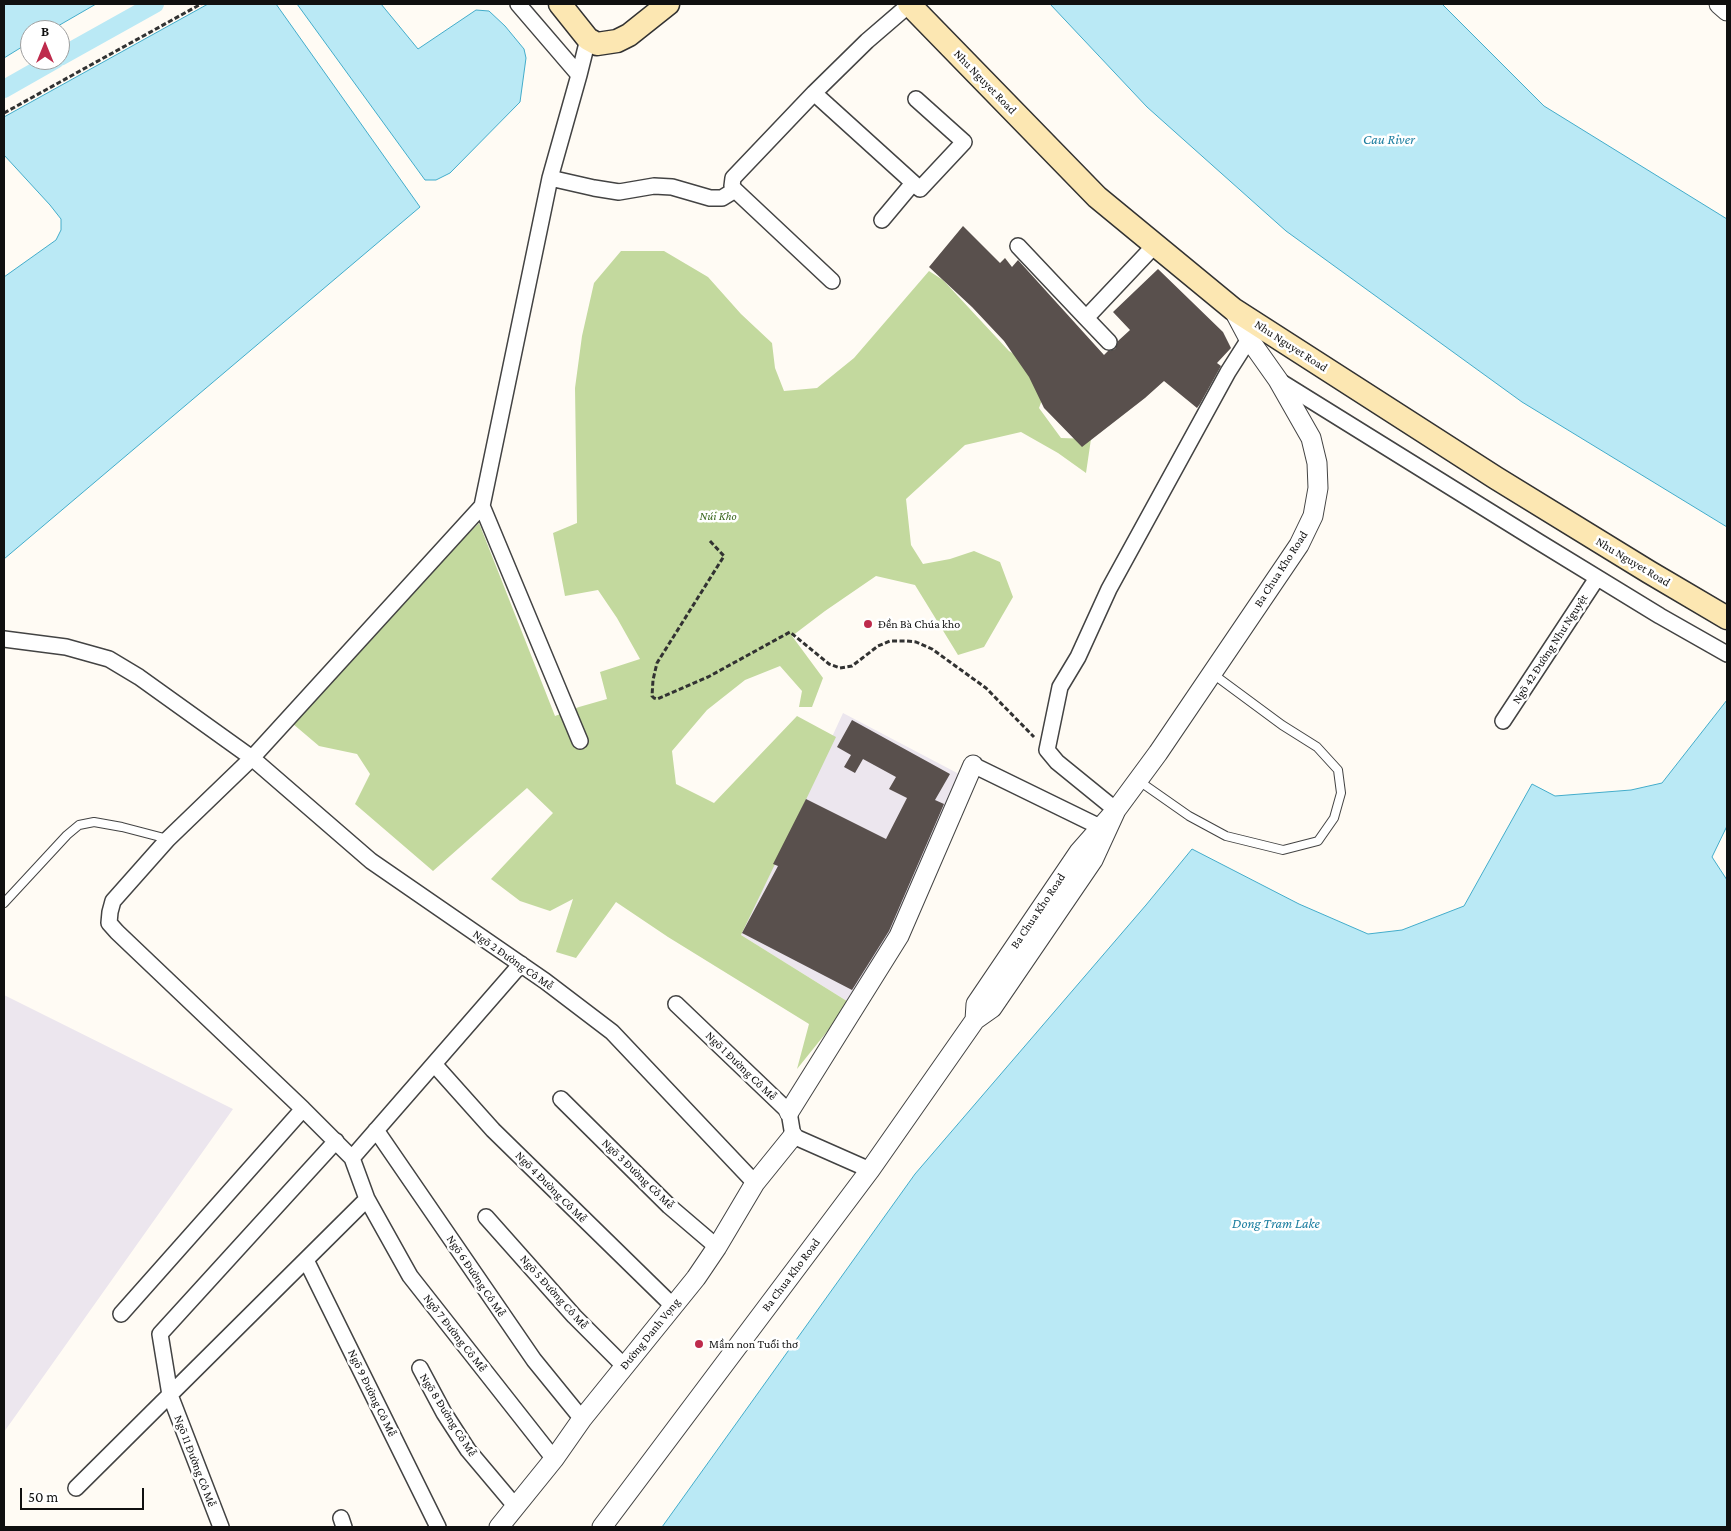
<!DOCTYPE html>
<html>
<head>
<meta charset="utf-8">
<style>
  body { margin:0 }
  #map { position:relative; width:1731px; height:1531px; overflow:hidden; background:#fffbf4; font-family:"Crimson Pro",serif }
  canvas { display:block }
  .frame { position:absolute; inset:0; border:5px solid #101010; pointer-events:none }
  .north { position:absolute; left:20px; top:20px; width:50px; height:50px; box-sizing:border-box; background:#fff; border:1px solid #9f9f9f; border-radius:50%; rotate:0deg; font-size:14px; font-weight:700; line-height:20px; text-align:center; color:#101010 }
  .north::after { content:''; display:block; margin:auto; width:18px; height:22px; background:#be2b4c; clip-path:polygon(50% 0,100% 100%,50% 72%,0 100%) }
  .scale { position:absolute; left:20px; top:1488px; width:124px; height:22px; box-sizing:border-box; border:2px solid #101010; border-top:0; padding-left:6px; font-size:15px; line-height:18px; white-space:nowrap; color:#101010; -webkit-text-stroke:4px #fff; paint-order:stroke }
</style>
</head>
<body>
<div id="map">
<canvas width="1731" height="1531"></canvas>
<div class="frame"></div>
<div class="north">B</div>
<div class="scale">50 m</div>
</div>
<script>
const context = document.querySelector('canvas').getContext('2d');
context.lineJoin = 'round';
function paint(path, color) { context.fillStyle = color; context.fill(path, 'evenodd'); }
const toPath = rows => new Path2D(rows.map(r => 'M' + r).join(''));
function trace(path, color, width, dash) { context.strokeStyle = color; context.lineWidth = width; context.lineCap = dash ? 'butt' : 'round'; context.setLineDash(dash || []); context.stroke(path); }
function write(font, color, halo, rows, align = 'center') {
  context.font = font + ' "Crimson Pro",serif'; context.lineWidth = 5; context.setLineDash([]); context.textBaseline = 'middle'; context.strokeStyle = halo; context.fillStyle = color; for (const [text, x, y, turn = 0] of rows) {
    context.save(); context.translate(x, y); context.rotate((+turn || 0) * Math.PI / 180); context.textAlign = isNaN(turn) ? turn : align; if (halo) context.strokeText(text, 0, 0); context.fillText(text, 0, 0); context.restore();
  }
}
paint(toPath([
  [843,713,959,774,902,924,850,1003,741,935],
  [4,995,233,1109,4,1432]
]), '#ece6ee');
paint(toPath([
  [621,251,664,251,708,277,741,314,772,343,775,368,784,391,817,388,854,358,929,271,943,280,1009,351,1034,366,1047,387,1039,408,1061,438,1091,439,1086,473,1058,453,1021,432,965,445,906,499,911,545,923,564,950,559,974,551,1000,562,1013,597,984,647,958,655,915,585,876,576,825,611,792,636,823,678,812,707,799,707,802,691,780,666,745,680,707,710,672,751,676,784,714,803,797,716,836,737,741,935,850,1003,797,1069,809,1024,668,937,616,902,576,958,556,952,573,899,550,911,520,901,491,879,553,813,527,788,433,871,355,804,370,774,357,754,319,746,286,718,479,523,555,716,579,707,607,699,600,672,640,659,617,618,598,590,565,596,553,533,577,523,575,388,582,336,594,283]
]), '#c3d99e');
const water = toPath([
  [4,4,96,4,51,30,30,30,30,42,4,58,4,4],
  [208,4,276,4,420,207,4,559,4,277,56,240,61,230,61,219,50,205,4,155,4,117,208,4],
  [297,4,381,4,418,49,476,10,489,11,505,26,524,49,526,58,520,102,450,173,436,180,425,180,297,4],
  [1050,4,1442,4,1544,106,1727,219,1727,527,1522,402,1286,231,1147,107,1050,4],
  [1727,700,1727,826,1712,857,1727,880,1727,1527,662,1527,915,1174,1146,905,1192,849,1299,904,1368,934,1402,930,1464,906,1532,784,1555,796,1631,790,1662,783,1727,700]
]);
paint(water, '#bae9f5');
trace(water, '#43acca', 1);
trace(toPath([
  [60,57,155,4],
  [4,89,55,60]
]), '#bae9f5', 18);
paint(toPath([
  [963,226,1000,263,1005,258,1012,267,1018,260,1104,355,1108,351,1115,349,1118,341,1130,330,1113,312,1158,269,1223,332,1231,348,1217,363,1221,366,1200,404,1197,408,1164,381,1145,398,1082,447,1044,408,1029,377,1004,341,972,307,929,267],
  [852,720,950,774,935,800,944,804,889,931,852,990,742,933,778,866,773,864,806,799,886,839,907,798,889,789,896,777,863,759,855,773,844,767,851,755,837,747]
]), '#59504d');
const service = toPath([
  [1139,781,1189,816,1226,836,1283,850,1318,841,1334,818,1341,793,1338,770,1317,747,1282,725,1213,674],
  [4,903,67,835,79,825,94,822,122,827,168,839]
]);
const minor = toPath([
  [518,4,579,75],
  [814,93,920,189,964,142,916,99],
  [550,178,594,188,619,192,654,186,672,187,710,198,722,198,735,190],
  [882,220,913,183],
  [1018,246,1086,318,1155,245],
  [832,281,735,190,732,186,733,178,814,93,867,41,910,4],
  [1086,318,1109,342],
  [1278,380,1539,542,1660,616,1727,654],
  [482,506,580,741],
  [4,639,66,647,109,659,139,677,252,758,371,861,545,981,612,1032,755,1183],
  [1503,721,1597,578],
  [973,765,1100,827],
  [1116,810,1057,762,1047,750,1060,687,1078,657,1109,589,1228,372,1249,339],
  [676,1004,789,1112,793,1136,870,1170],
  [434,1064,493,1130,673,1306],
  [561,1099,669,1206,717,1247],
  [376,1130,534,1360,582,1419],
  [352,1158,521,964],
  [367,1199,410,1276,554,1459],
  [486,1217,574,1316,624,1366],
  [306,1260,438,1527],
  [121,1314,303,1109],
  [420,1368,444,1413,468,1450,516,1507],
  [76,1488,367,1199,352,1158,303,1109,117,932,109,923,110,912,113,901,168,839,252,758,482,506,550,178,579,75,588,39],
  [341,1518,344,1527],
  [221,1527,170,1395,160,1334,336,1141]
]);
const tertiary = toPath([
  [1719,4,1727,11],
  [975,1020,976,1004,1079,852,1116,810,1158,753,1299,545,1313,516,1318,488,1317,463,1311,438,1278,380,1249,339,1233,309],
  [789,1112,899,936,973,765],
  [499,1527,554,1459,582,1419,696,1278,717,1247,755,1183,793,1136],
  [602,1527,870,1170,975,1020,992,1008,1093,860,1116,810]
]);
const secondary = toPath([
  [560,4,588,39,597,44,617,41,629,35,668,4],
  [909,4,1097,197,1233,309,1496,478,1649,572,1727,618]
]);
trace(service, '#434343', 10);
trace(minor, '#434343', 18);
trace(tertiary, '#434343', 21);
trace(secondary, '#323232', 25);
trace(toPath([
  [4,113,201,4],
  [710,541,724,556,657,663,653,680,652,696,654,698,657,699,708,677,790,632,829,664,840,668,852,666,878,646,890,641,906,641,916,642,932,649,986,688,1034,737]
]), '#323232', 3, [5, 2.5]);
trace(service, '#fff', 8);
trace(minor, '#fff', 15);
trace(tertiary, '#fff', 19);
trace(secondary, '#fce7b2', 22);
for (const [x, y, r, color] of [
  [868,624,5,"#be2b4c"],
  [699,1344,5,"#be2b4c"]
]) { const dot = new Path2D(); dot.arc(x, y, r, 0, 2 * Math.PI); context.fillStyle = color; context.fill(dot); trace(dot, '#fff', 2); }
write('12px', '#101010', '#fff', [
  ["Nhu Nguyet Road",985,82,46],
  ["Nhu Nguyet Road",1291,346,33],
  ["Nhu Nguyet Road",1633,562,31],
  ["Ba Chua Kho Road",1281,569,-57],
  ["Ngõ 42 Đường Như Nguyệt",1550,649,-57],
  ["Ba Chua Kho Road",1038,911,-56],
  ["Ngõ 2 Đường Cô Mễ",513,960,35],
  ["Ngõ 1 Đường Cô Mễ",741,1066,44],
  ["Ngõ 3 Đường Cô Mễ",638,1174,44],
  ["Ngõ 4 Đường Cô Mễ",551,1187,45],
  ["Ba Chua Kho Road",791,1275,-53],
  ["Ngõ 6 Đường Cô Mễ",476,1276,56],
  ["Ngõ 5 Đường Cô Mễ",554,1292,48],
  ["Ngõ 7 Đường Cô Mễ",455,1333,52],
  ["Đường Danh Vọng",650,1334,-51],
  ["Ngõ 9 Đường Cô Mễ",372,1393,64],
  ["Ngõ 8 Đường Cô Mễ",448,1415,58],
  ["Ngõ 11 Đường Cô Mễ",195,1461,69]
]);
write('italic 12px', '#3c6821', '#fff', [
  ["Núi Kho",718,516]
]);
write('12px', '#101010', '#fff', [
  ["Đền Bà Chúa kho",878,624],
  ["Mầm non Tuổi thơ",709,1344]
], 'left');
write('italic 14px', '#1c7ea0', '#fff', [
  ["Cau River",1389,140],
  ["Dong Tram Lake",1276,1224]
]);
</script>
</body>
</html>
